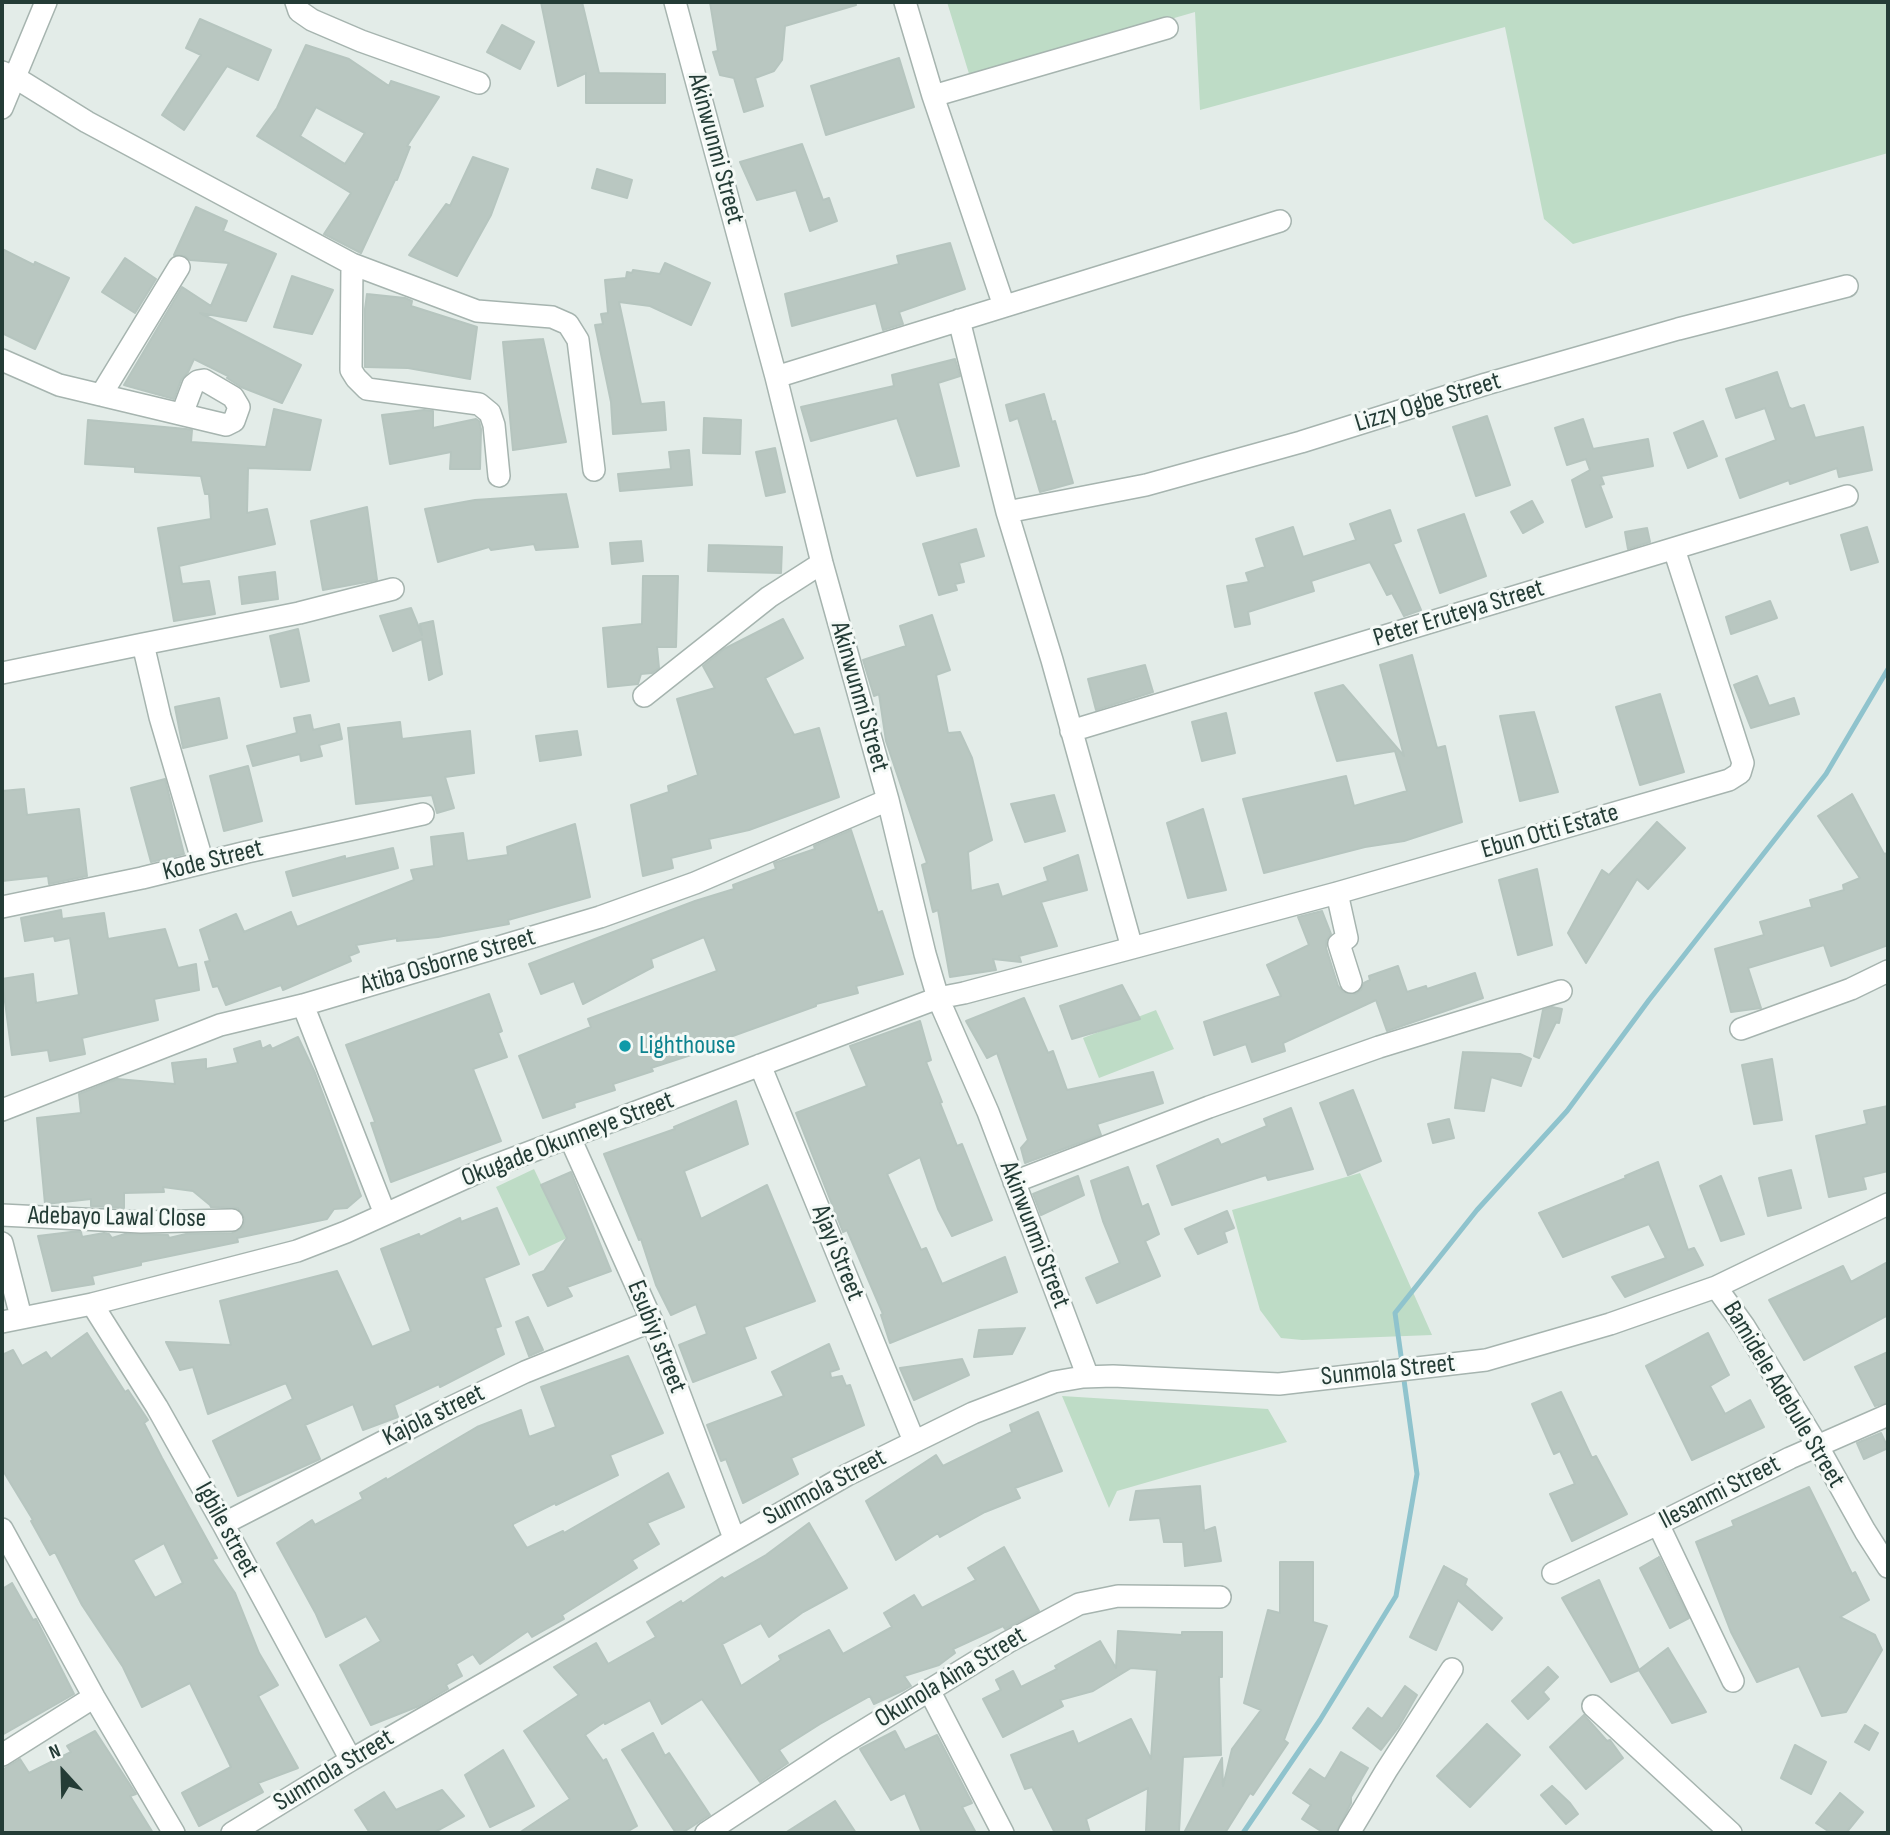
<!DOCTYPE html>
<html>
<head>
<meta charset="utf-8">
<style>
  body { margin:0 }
  #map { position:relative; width:1890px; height:1835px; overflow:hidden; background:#e3ece8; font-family:"Sofia Sans Condensed",sans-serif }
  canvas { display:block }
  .frame { position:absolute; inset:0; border:4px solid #243c36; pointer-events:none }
  .north { position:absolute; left:28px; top:1737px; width:70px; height:70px; -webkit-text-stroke:5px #f4f9f6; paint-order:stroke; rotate:338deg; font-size:19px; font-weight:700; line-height:28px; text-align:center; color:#243c36 }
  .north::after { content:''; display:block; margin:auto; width:24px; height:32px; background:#243c36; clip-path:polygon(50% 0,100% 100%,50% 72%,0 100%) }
</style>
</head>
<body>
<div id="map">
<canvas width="1890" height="1835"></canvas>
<div class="frame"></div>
<div class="north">N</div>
</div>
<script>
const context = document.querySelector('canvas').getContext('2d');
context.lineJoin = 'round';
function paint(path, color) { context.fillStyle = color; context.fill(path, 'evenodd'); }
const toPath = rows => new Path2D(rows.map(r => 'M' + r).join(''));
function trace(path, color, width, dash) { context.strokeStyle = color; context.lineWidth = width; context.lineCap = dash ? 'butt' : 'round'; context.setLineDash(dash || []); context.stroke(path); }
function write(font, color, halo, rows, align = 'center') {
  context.font = font + ' "Sofia Sans Condensed",sans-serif'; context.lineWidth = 6; context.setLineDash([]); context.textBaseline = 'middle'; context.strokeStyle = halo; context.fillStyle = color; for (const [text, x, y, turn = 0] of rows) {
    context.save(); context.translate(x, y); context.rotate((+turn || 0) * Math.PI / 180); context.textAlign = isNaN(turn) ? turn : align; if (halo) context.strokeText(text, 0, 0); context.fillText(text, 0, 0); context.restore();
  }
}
paint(toPath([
  [947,2,1888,2,1888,153,1573,244,1544,219,1505,27,1200,110,1195,12,970,77],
  [1156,1010,1174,1049,1099,1078,1083,1038],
  [534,1169,567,1238,529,1256,496,1187],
  [1360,1173,1432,1335,1302,1340,1281,1338,1260,1310,1232,1210],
  [1062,1396,1268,1409,1287,1442,1117,1491,1109,1508]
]), '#bedcc6');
trace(toPath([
  [1402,1363,1395,1313,1477,1210,1567,1111,1649,1000,1826,774,1888,669],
  [1243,1833,1320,1720,1396,1596,1417,1474,1403,1373]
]), '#8fc3cd', 5);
const building = toPath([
  [541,2,582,2,599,73,665,74,665,103,586,103,586,73,558,86,541,2],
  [710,2,855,2,856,5,785,26,782,60,774,71,755,78,763,106,744,112,734,78,720,75,713,52,718,51,710,2],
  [200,19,271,50,258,80,227,66,184,130,162,115,201,55,186,48,200,19],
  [502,25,534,42,520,69,487,52,502,25],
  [306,45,349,59,389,86,391,81,439,97,407,146,410,147,397,180,395,180,361,253,324,234,351,193,257,136,277,108,306,45],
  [316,107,365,133,345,164,300,136,316,107],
  [899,58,914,107,826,135,811,86,899,58],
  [802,144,823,200,829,198,837,221,810,231,796,190,757,200,740,162,802,144],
  [473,157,508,169,491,215,457,276,409,255,446,204,450,206,473,157],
  [597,169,632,180,627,198,592,188,597,169],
  [196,207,227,221,223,231,276,254,246,321,200,313,301,365,282,403,241,387,227,378,228,376,194,359,188,372,181,380,174,399,124,385,182,287,211,306,229,263,190,260,185,256,174,255,196,207],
  [950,243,965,289,899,312,903,324,883,330,876,303,792,326,785,294,899,264,897,256,950,243],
  [2,249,34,265,35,262,69,278,35,349,2,333,2,249],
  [125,258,156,279,135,313,102,292,125,258],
  [665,263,710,283,691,325,650,306,619,302,641,404,664,402,666,430,613,434,611,402,595,325,603,324,601,314,608,313,605,280,626,278,627,272,632,273,633,270,660,274,665,263],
  [292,276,333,290,312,334,274,327,292,276],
  [367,294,405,298,412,301,411,306,477,327,470,379,408,368,365,367,365,309,367,294],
  [543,339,566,442,513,450,503,342,543,339],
  [955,359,960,376,938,383,959,466,917,476,897,418,811,441,801,407,894,386,892,375,955,359],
  [1777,372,1789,407,1792,409,1804,405,1815,438,1863,427,1872,470,1839,477,1837,468,1790,484,1789,480,1740,498,1726,459,1776,440,1765,408,1736,418,1726,389,1777,372],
  [1044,394,1052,422,1055,421,1073,483,1040,492,1018,418,1010,421,1006,405,1044,394],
  [274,409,321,420,310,470,248,468,247,513,267,509,275,544,179,566,182,584,209,581,215,614,174,621,158,528,211,519,209,494,205,494,201,476,135,472,135,467,85,464,88,420,186,429,192,430,191,442,266,447,274,409],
  [424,410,433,411,433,428,476,419,479,421,481,429,480,469,450,469,451,452,390,464,382,415,424,410],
  [1487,416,1510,485,1476,496,1453,427,1487,416],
  [704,418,741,420,740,454,703,453,704,418],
  [1583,419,1593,449,1648,439,1653,466,1601,476,1604,484,1600,485,1612,517,1586,527,1572,480,1590,470,1586,459,1567,465,1555,428,1583,419],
  [1703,421,1717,456,1688,468,1674,433,1703,421],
  [775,448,785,492,766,496,756,452,775,448],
  [689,450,692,485,620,491,618,474,671,469,669,452,689,450],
  [566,494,578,547,536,550,534,544,491,550,489,547,438,562,425,509,475,500,566,494],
  [1532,501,1543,522,1523,533,1511,512,1532,501],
  [367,507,377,580,323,590,311,521,367,507],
  [1390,510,1401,541,1393,544,1421,610,1404,616,1392,593,1387,595,1370,562,1311,581,1314,591,1248,612,1250,624,1235,627,1227,586,1249,582,1246,573,1265,567,1256,539,1293,527,1303,557,1356,540,1350,524,1390,510],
  [1464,514,1486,576,1440,593,1418,530,1464,514],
  [1867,527,1878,562,1851,570,1841,535,1867,527],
  [1647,528,1650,542,1628,549,1625,532,1647,528],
  [976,529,984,556,959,563,964,582,955,584,957,590,939,595,923,544,976,529],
  [641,541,643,561,612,564,610,543,641,541],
  [709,545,782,547,781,573,708,571,709,545],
  [275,572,278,599,242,604,239,577,275,572],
  [643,576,678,576,676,647,657,647,659,668,652,673,641,674,638,684,608,687,603,628,642,624,643,576],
  [1770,601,1777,618,1731,634,1726,617,1770,601],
  [411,608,422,635,420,624,433,621,442,674,429,680,422,639,393,651,380,616,411,608],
  [932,615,950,670,936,675,948,733,960,732,972,758,992,840,968,852,971,891,998,884,1002,897,1048,881,1044,868,1078,855,1087,890,1041,902,1057,946,1019,956,1021,962,993,959,996,970,950,977,938,910,933,912,922,865,927,863,886,741,879,694,874,696,863,660,906,646,900,626,932,615],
  [783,619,803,658,765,678,794,735,819,728,839,797,749,830,709,839,711,848,671,858,673,868,643,876,631,805,669,792,668,786,698,775,677,699,715,688,703,666,724,649,783,619],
  [298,629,309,681,281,687,270,636,298,629],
  [1412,655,1437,748,1445,746,1462,822,1404,841,1365,847,1264,873,1243,799,1346,776,1354,806,1407,791,1395,751,1337,761,1315,693,1343,685,1404,756,1380,665,1412,655],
  [1145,665,1153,692,1096,710,1088,679,1145,665],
  [1757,676,1769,706,1794,698,1799,714,1751,728,1734,685,1757,676],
  [1660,694,1684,772,1640,785,1616,707,1660,694],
  [219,698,227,738,183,748,175,707,219,698],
  [1534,712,1558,792,1520,801,1500,716,1534,712],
  [1226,713,1235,753,1202,761,1192,722,1226,713],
  [310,715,313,730,339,724,342,739,319,745,322,756,301,761,300,754,253,766,247,746,297,733,294,718,310,715],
  [400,722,402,739,470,731,474,773,445,777,454,808,437,813,432,795,356,804,348,728,400,722],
  [577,731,581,755,540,761,536,736,577,731],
  [248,766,262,821,224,831,210,776,248,766],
  [165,779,184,854,151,862,131,788,165,779],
  [24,789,27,815,79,809,87,876,49,884,48,876,2,881,2,791,24,789],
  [1852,794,1884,854,1888,853,1888,945,1831,966,1824,945,1748,968,1761,1008,1731,1012,1715,949,1764,935,1760,922,1812,907,1810,900,1844,890,1843,885,1860,878,1818,816,1852,794],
  [1054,795,1065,831,1025,842,1011,804,1054,795],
  [1203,809,1226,890,1188,898,1167,823,1203,809],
  [1657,822,1685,848,1648,889,1637,879,1586,963,1568,933,1602,870,1609,875,1657,822],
  [575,824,590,897,508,920,509,924,438,937,397,941,397,938,356,945,359,952,349,956,351,961,283,990,281,985,226,1005,218,986,213,987,205,962,210,961,200,930,236,914,244,932,291,912,297,927,414,880,411,870,434,866,431,837,463,833,467,861,508,855,507,847,575,824],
  [851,830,878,913,882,911,903,974,856,986,858,993,816,1004,816,1006,730,1037,730,1039,690,1052,691,1055,651,1068,653,1071,613,1084,615,1090,574,1103,575,1107,543,1118,519,1056,591,1027,588,1019,717,971,704,937,651,959,653,967,583,1004,574,981,541,994,529,964,695,901,734,889,733,885,776,869,774,863,815,849,814,846,851,830],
  [393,848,398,868,293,896,286,872,345,856,345,859,393,848],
  [1537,869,1552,945,1518,955,1499,880,1537,869],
  [61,910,62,919,104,913,108,939,165,929,178,968,196,964,199,990,154,999,158,1020,82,1038,85,1054,50,1061,48,1050,12,1055,2,979,33,974,36,1003,79,995,70,938,55,941,54,936,25,941,21,918,61,910],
  [1322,911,1331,934,1326,941,1326,948,1338,986,1343,992,1356,994,1361,990,1364,983,1370,980,1369,976,1398,966,1407,992,1426,986,1427,989,1475,973,1483,998,1387,1031,1376,1000,1283,1043,1285,1051,1252,1062,1246,1044,1214,1055,1204,1022,1281,996,1267,965,1309,945,1298,917,1322,911],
  [1122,985,1140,1019,1072,1039,1060,1006,1122,985],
  [489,994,502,1031,498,1033,507,1057,473,1069,501,1141,391,1182,371,1123,375,1122,346,1045,489,994],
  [1024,998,1048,1053,1053,1051,1067,1090,1153,1072,1163,1103,1097,1124,1101,1135,1025,1163,1021,1148,1028,1140,997,1053,987,1058,966,1021,1024,998],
  [1552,1007,1562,1009,1559,1023,1556,1022,1539,1058,1534,1056,1543,1010,1552,1007],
  [920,1021,931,1060,926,1062,942,1102,940,1103,957,1146,962,1144,992,1220,952,1236,938,1209,920,1157,887,1174,921,1250,926,1248,942,1284,1005,1257,1017,1292,890,1343,881,1315,883,1314,847,1230,843,1232,796,1113,867,1086,850,1046,920,1021],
  [298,1037,315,1073,361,1196,347,1208,334,1209,327,1219,237,1238,238,1242,141,1262,141,1265,92,1276,94,1284,52,1291,38,1236,71,1232,81,1232,82,1237,104,1233,109,1234,112,1238,125,1234,168,1235,169,1238,186,1234,232,1233,243,1227,245,1219,238,1208,211,1207,210,1205,193,1191,163,1187,164,1192,124,1193,124,1208,91,1206,91,1199,45,1204,37,1118,81,1113,79,1094,117,1079,175,1084,172,1063,206,1059,206,1069,238,1063,234,1049,260,1041,262,1049,270,1045,272,1049,298,1037],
  [1463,1052,1520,1054,1531,1059,1521,1086,1491,1077,1484,1111,1455,1108,1463,1052],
  [1772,1059,1782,1120,1754,1124,1742,1065,1772,1059],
  [1353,1090,1381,1161,1348,1175,1320,1103,1353,1090],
  [736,1101,748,1144,684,1171,701,1219,767,1185,815,1301,744,1327,756,1358,693,1382,679,1345,707,1334,696,1304,671,1315,656,1285,641,1239,639,1240,604,1154,675,1129,674,1127,736,1101],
  [1888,1106,1888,1171,1863,1177,1866,1189,1829,1197,1816,1136,1867,1124,1864,1111,1888,1106],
  [1291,1108,1313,1169,1268,1180,1266,1175,1172,1205,1157,1166,1218,1139,1221,1145,1267,1126,1264,1119,1291,1108],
  [1449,1119,1454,1138,1433,1143,1428,1124,1449,1119],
  [1658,1162,1688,1250,1694,1248,1703,1265,1625,1297,1612,1277,1666,1258,1649,1224,1563,1257,1539,1213,1626,1178,1625,1176,1658,1162],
  [1128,1167,1142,1207,1148,1204,1159,1234,1145,1241,1160,1276,1097,1303,1086,1278,1120,1263,1103,1221,1091,1181,1128,1167],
  [1791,1170,1801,1208,1768,1216,1759,1178,1791,1170],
  [571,1172,611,1271,567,1287,572,1296,548,1306,533,1275,544,1271,567,1238,541,1185,571,1172],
  [1078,1176,1084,1195,1041,1215,1033,1194,1078,1176],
  [1721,1176,1744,1234,1721,1241,1700,1186,1721,1176],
  [497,1208,519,1264,484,1278,501,1326,495,1328,504,1354,440,1387,439,1384,394,1405,398,1417,363,1430,353,1404,305,1425,320,1459,238,1496,213,1441,293,1399,286,1383,208,1414,193,1367,180,1370,166,1342,231,1345,220,1301,337,1271,372,1347,411,1331,381,1249,419,1234,420,1237,460,1218,461,1222,497,1208],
  [1227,1211,1234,1228,1224,1232,1227,1242,1198,1254,1185,1229,1227,1211],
  [1888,1262,1888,1315,1804,1360,1769,1300,1843,1266,1851,1282,1888,1262],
  [528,1317,543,1350,529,1356,516,1322,528,1317],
  [1025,1328,1012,1354,974,1357,979,1330,1025,1328],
  [87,1333,125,1392,128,1390,148,1420,144,1423,162,1458,217,1558,212,1559,235,1593,259,1653,278,1685,258,1696,298,1768,258,1783,263,1792,199,1826,182,1793,231,1767,190,1683,142,1707,123,1667,82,1605,55,1552,50,1555,31,1521,33,1520,2,1469,2,1355,13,1350,22,1366,46,1352,51,1359,87,1333],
  [164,1543,183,1583,155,1598,133,1560,164,1543],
  [1708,1333,1729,1375,1710,1386,1725,1414,1750,1400,1764,1427,1692,1460,1646,1366,1708,1333],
  [829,1344,839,1369,830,1372,831,1378,842,1376,846,1386,850,1385,864,1425,791,1458,798,1474,743,1503,726,1459,721,1461,707,1425,784,1396,772,1372,829,1344],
  [1888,1352,1888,1402,1875,1406,1855,1367,1888,1352],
  [628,1356,663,1433,610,1455,618,1475,556,1505,555,1503,513,1524,513,1526,527,1548,563,1531,564,1533,668,1473,684,1507,647,1523,659,1544,632,1560,637,1568,562,1615,564,1619,532,1637,528,1631,480,1664,473,1654,456,1664,462,1676,446,1685,448,1689,419,1706,371,1725,340,1665,381,1641,366,1616,326,1637,316,1614,277,1543,312,1520,315,1525,363,1499,360,1493,386,1478,387,1480,477,1427,521,1410,529,1437,556,1427,541,1387,628,1356],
  [962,1359,969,1375,914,1400,900,1368,962,1359],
  [1561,1392,1592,1458,1596,1456,1627,1514,1572,1541,1550,1494,1575,1484,1560,1451,1554,1454,1532,1404,1561,1392],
  [1038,1412,1062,1471,1015,1488,1020,1498,985,1512,940,1537,938,1533,896,1560,866,1501,936,1455,943,1466,1012,1432,1010,1425,1038,1412],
  [1881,1433,1888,1448,1864,1459,1857,1443,1881,1433],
  [1200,1486,1204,1531,1215,1527,1221,1561,1185,1566,1183,1542,1164,1542,1160,1518,1130,1520,1136,1491,1200,1486],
  [1809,1487,1852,1574,1855,1572,1869,1600,1840,1617,1875,1635,1882,1650,1846,1712,1822,1716,1799,1666,1757,1682,1731,1632,1696,1542,1734,1526,1732,1521,1809,1487],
  [809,1523,847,1588,803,1612,769,1637,761,1623,722,1644,741,1686,781,1660,779,1656,829,1630,843,1654,892,1627,884,1613,914,1595,922,1608,976,1580,968,1568,1004,1547,1039,1611,1005,1629,1003,1626,953,1649,955,1653,939,1665,904,1676,911,1686,904,1690,874,1704,870,1696,820,1724,779,1750,788,1763,760,1782,702,1699,662,1724,650,1700,605,1724,604,1722,585,1735,603,1761,606,1759,637,1826,625,1833,519,1833,570,1799,524,1731,579,1695,554,1667,596,1643,608,1664,656,1637,647,1622,681,1601,682,1604,722,1577,724,1579,766,1555,809,1523],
  [1659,1557,1689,1618,1670,1628,1640,1568,1659,1557],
  [1280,1562,1313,1562,1313,1622,1327,1626,1284,1740,1288,1743,1253,1795,1250,1793,1225,1833,1184,1833,1222,1758,1223,1786,1232,1749,1261,1710,1244,1703,1268,1610,1280,1613,1280,1562],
  [1444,1566,1467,1579,1465,1585,1502,1618,1492,1630,1458,1600,1436,1650,1410,1637,1444,1566],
  [1599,1580,1639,1670,1611,1682,1562,1598,1599,1580],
  [12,1583,33,1620,36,1619,74,1694,2,1735,2,1589,12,1583],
  [1118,1631,1182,1635,1182,1632,1222,1632,1222,1677,1219,1677,1221,1755,1183,1757,1179,1832,1146,1831,1148,1788,1086,1819,1090,1833,1055,1833,1032,1787,1025,1789,1011,1755,1073,1731,1078,1744,1131,1719,1151,1759,1157,1670,1131,1668,1093,1691,1060,1700,1063,1706,1003,1737,983,1699,1001,1690,996,1680,1013,1671,1021,1687,1057,1669,1055,1666,1100,1641,1116,1668,1118,1631],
  [1668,1648,1706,1712,1672,1723,1639,1670,1668,1648],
  [1548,1667,1558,1677,1543,1692,1549,1699,1528,1719,1512,1701,1548,1667],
  [1405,1686,1417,1695,1398,1728,1381,1750,1353,1728,1368,1708,1382,1719,1405,1686],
  [1584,1715,1607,1741,1610,1740,1623,1758,1586,1789,1550,1747,1584,1715],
  [1487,1724,1520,1755,1470,1807,1437,1776,1487,1724],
  [1865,1725,1878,1733,1869,1750,1855,1742,1865,1725],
  [95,1731,136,1794,130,1796,153,1833,2,1833,2,1770,20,1759,29,1773,71,1752,67,1746,95,1731],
  [895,1731,905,1750,937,1735,972,1803,962,1807,976,1833,922,1833,905,1793,891,1800,860,1749,895,1731],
  [653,1733,665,1756,669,1753,710,1815,682,1833,676,1833,622,1750,653,1733],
  [1795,1745,1826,1762,1811,1794,1781,1778,1795,1745],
  [503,1750,534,1806,490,1827,465,1775,503,1750],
  [1341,1752,1368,1768,1351,1797,1351,1803,1336,1833,1324,1833,1302,1819,1311,1805,1293,1793,1310,1769,1325,1779,1341,1752],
  [1552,1786,1570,1803,1578,1814,1566,1824,1541,1795,1552,1786],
  [442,1790,464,1816,433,1833,370,1833,355,1810,384,1792,396,1810,442,1790],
  [1840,1793,1863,1812,1846,1833,1831,1833,1816,1823,1840,1793],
  [835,1801,856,1833,785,1833,835,1801]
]);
paint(building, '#b9c7c1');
trace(building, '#b6c5bf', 2);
const minor = toPath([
  [296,2,299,11,312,20,361,41,479,83],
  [675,2,776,377,822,563,888,800,925,954,938,998,988,1112,1088,1377],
  [905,2,933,96,1004,306],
  [2,72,16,78,87,122,352,264,477,311,552,317,568,324,578,340,594,470],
  [933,96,1167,28],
  [2,108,46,2],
  [352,264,351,370,356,378,367,389,479,404,490,413,494,425,499,476],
  [959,320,1007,512,1052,660,1132,948],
  [2,360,59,385,226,425,234,421,239,407,233,397,204,380,198,381,193,385,182,414],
  [776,377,1280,221],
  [101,395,179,267],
  [1007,512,1146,485,1301,442,1486,384,1678,329,1847,286],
  [143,644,299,613,393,589],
  [2,673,143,644,160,717,203,863],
  [644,696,769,597,822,563],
  [1071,731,1847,496],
  [1337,893,1347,938,1339,944,1351,982],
  [2,907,142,878,247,852,423,814],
  [303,1005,385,1214],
  [1741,1029,1851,989,1888,971],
  [760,1065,914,1441],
  [2,1110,220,1025,303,1005,600,917,695,883,888,800],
  [570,1138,652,1321,734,1538],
  [1014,1182,1209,1107,1379,1047,1561,991],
  [2,1215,141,1222,232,1220],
  [2,1243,21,1317],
  [1716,1287,1888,1204],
  [92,1304,157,1407,223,1524,351,1760],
  [2,1322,92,1304,297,1251,346,1232,485,1169,938,998,964,993,1337,893,1729,780,1740,773,1743,763,1674,549],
  [223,1524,439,1413,525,1372,652,1321],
  [1658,1524,1733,1681],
  [2,1529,94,1697,174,1833],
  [1553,1573,1658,1524,1790,1458,1888,1415],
  [929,1690,1003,1833],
  [1593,1706,1731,1833],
  [2,1755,94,1697],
  [232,1833,351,1760,847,1475,973,1413,1054,1382,1083,1377,1113,1376,1279,1384,1486,1360,1610,1324,1716,1287,1744,1326,1817,1445,1865,1531,1888,1567],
  [706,1833,837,1747,1008,1642,1079,1604,1118,1596,1220,1597],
  [1349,1833,1386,1771,1452,1669]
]);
trace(minor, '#a6b4af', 24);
trace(minor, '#fff', 21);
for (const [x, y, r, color] of [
  [625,1046,7,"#0f9aa8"]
]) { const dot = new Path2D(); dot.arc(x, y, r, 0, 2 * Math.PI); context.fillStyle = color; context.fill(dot); trace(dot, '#f4f9f6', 2.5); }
write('26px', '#243c36', '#f4f9f6', [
  ["Akinwunmi Street",715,149,75],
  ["Lizzy Ogbe Street",1428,403,-17],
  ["Peter Eruteya Street",1459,614,-17],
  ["Akinwunmi Street",859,697,74],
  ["Ebun Otti Estate",1550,832,-16],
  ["Kode Street",213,861,-14],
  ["Atiba Osborne Street",448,962,-16],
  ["Okugade Okunneye Street",568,1140,-21],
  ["Adebayo Lawal Close",117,1218,1],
  ["Akinwunmi Street",1034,1235,69],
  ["Ajayi Street",837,1253,68],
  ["Esubiyi street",656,1337,68],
  ["Sunmola Street",1388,1371,-6],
  ["Bamidele Adebule Street",1783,1395,59],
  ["Kajola street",434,1416,-26],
  ["Sunmola Street",825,1488,-28],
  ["Ilesanmi Street",1720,1493,-27],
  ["Igbile street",226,1530,61],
  ["Okunola Aina Street",951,1678,-31],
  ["Sunmola Street",334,1771,-31]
]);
write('26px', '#0d838f', '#f4f9f6', [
  ["Lighthouse",639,1046]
], 'left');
</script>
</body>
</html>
